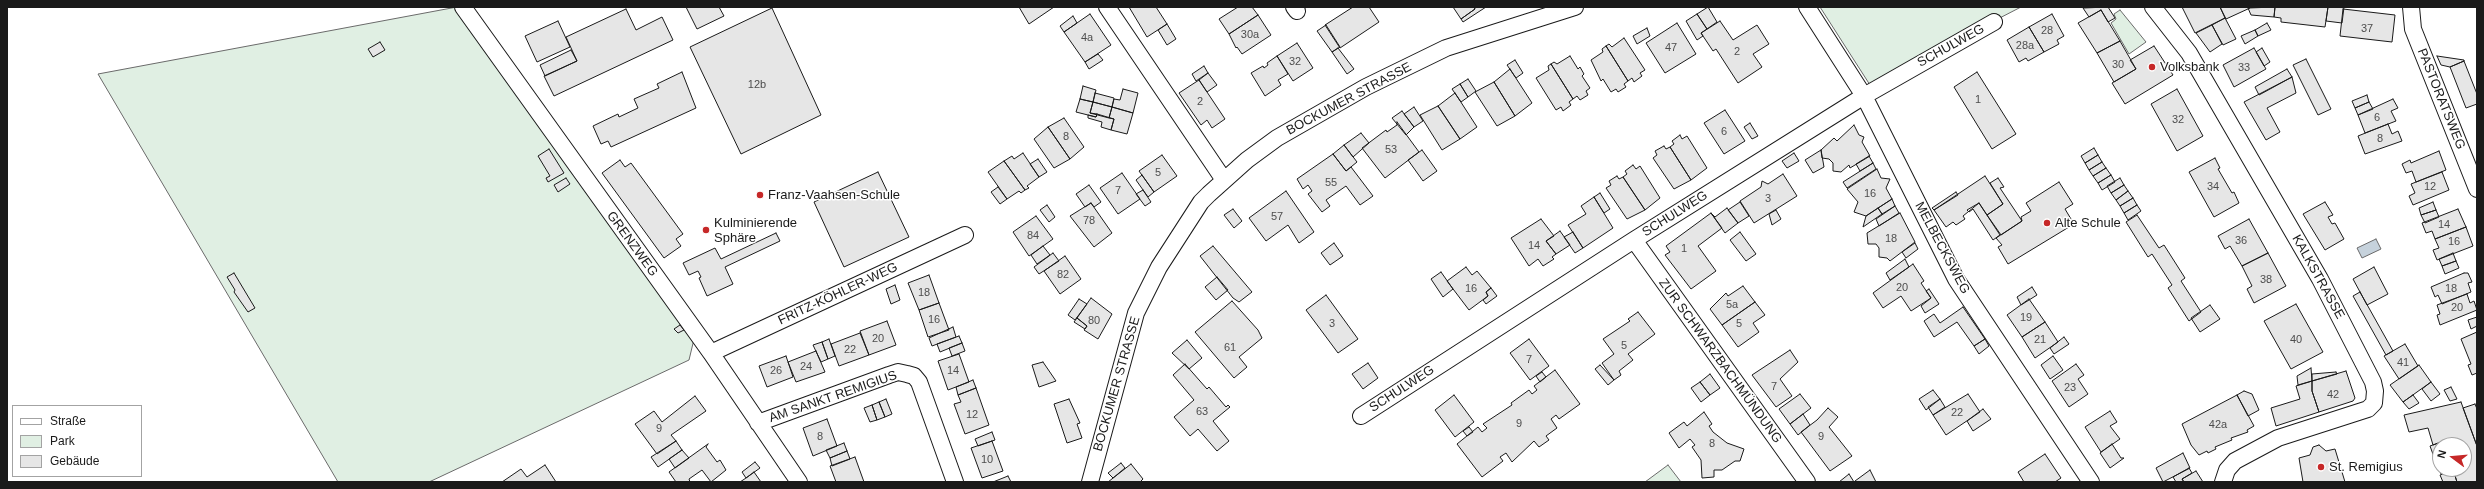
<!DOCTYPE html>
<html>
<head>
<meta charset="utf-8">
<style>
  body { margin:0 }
  #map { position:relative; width:2484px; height:489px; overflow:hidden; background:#fff; font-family:Arial,sans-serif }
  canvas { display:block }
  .frame { position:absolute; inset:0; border:8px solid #1a1a1a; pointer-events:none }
  .legend { position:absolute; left:12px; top:405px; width:130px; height:72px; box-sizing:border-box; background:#fff; border:1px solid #a3a3a3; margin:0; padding:5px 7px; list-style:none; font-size:12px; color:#1a1a1a }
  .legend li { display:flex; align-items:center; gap:8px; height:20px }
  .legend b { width:20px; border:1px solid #a3a3a3 }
  .north { position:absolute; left:2432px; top:437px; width:40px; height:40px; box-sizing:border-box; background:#fff; border:1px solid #a3a3a3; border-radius:50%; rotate:286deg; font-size:11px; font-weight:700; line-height:16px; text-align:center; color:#1a1a1a }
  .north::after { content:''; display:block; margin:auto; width:14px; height:18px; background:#c62828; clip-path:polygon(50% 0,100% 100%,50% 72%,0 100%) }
</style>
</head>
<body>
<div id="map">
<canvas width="2484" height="489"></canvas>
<div class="frame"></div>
<ul class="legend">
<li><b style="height:5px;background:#fff"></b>Straße</li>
<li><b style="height:11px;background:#e0efe3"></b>Park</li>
<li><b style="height:11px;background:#e6e6e6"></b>Gebäude</li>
</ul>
<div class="north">N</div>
</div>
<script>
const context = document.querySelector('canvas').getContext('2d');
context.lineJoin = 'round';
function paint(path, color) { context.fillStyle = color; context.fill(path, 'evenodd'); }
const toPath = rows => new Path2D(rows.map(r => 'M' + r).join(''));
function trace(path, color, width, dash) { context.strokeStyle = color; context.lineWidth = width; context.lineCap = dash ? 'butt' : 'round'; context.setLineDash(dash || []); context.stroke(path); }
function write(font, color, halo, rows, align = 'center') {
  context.font = font + ' Arial,sans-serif'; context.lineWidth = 3; context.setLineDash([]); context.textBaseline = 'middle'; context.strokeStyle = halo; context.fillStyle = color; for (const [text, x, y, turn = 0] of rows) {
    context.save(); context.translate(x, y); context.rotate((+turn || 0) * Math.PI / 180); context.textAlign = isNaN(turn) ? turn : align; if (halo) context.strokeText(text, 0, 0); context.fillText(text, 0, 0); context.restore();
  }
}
const green = toPath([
  [457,7,695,335,689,360,429,482,338,482,98,74,457,7],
  [1820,7,2021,7,1870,85,1820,7],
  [2120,10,2146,42,2129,54,2111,23,2116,19,2114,14,2120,10],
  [1668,465,1681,482,1645,482,1668,465]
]);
paint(green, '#e0efe3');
trace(green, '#6a6a6a', 1);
const water = toPath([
  [2376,239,2381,249,2362,258,2357,248,2376,239]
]);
paint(water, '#c6d2dc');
trace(water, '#6a6a6a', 1);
const building = toPath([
  [686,7,719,7,724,16,697,29,686,7],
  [1019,7,1054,7,1029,24,1019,7],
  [1129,7,1156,7,1167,24,1147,37,1129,7],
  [1238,7,1252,7,1258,15,1229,34,1219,19,1238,7],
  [1353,7,1369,7,1379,22,1340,48,1325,25,1353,7],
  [1453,7,1474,7,1475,9,1461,19,1453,7],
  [1474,7,1486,7,1463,22,1461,19,1475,9,1474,7],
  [1708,7,1717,22,1707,29,1697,14,1708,7],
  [2108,7,2115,18,2108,22,2101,10,2089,17,2083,8,2108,7],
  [2182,7,2220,7,2225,18,2195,33,2182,7],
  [2220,7,2249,7,2250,8,2226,19,2220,7],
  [2275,7,2328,7,2325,27,2281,22,2281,18,2274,17,2275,7],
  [2275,7,2274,17,2251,15,2248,8,2275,7],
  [2328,7,2344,7,2342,23,2326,21,2328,7],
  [772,8,821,115,741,154,690,47,772,8],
  [626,9,636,30,662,17,673,40,554,96,544,76,577,61,566,37,626,9],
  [2343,9,2395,15,2392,42,2340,36,2343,9],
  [2101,10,2120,41,2097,53,2078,23,2101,10],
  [1090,14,1111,45,1085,62,1064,32,1090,14],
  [1697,14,1707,29,1701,33,1703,36,1697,40,1686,21,1697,14],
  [2052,14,2064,36,2057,40,2059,44,2044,52,2029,27,2052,14],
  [1258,15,1271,35,1242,54,1237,47,1236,48,1229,34,1258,15],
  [1073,16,1077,23,1064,32,1060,26,1073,16],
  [2225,18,2236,39,2223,45,2212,25,2225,18],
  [558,21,570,47,537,62,525,36,558,21],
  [1720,21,1733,40,1757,25,1769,44,1753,54,1762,67,1738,83,1716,49,1713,51,1701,33,1720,21],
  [1677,23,1696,54,1665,73,1646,43,1677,23],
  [2267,23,2271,30,2258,36,2255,30,2267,23],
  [1167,24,1176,39,1167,45,1158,30,1167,24],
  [1326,25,1340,47,1332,52,1317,31,1326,25],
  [2212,25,2222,44,2210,52,2196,33,2212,25],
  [2029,27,2044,52,2028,61,2026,58,2019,62,2007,40,2029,27],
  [1647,28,1650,36,1637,44,1633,36,1647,28],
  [2255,30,2258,36,2245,44,2241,36,2255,30],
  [1624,38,1645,70,1640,73,1642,76,1634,82,1632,78,1628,81,1606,46,1609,44,1612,47,1624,38],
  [2120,41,2136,69,2114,82,2097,53,2120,41],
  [380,42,385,50,373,57,368,49,380,42],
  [1297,43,1313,68,1293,81,1277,56,1297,43],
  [1606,46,1628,81,1624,84,1626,87,1618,92,1616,89,1611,92,1603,79,1601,81,1591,60,1603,52,1602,49,1606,46],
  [2154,46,2173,75,2125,104,2112,83,2136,69,2130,60,2154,46],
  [1338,48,1354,69,1347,74,1332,52,1338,48],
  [2254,48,2266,69,2234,87,2223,65,2254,48],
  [2262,48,2270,62,2264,66,2256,52,2262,48],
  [571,50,577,61,545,76,540,65,571,50],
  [1098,54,1103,60,1089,69,1085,62,1098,54],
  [1277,56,1288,74,1278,80,1281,85,1265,96,1251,73,1263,66,1264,68,1268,65,1267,63,1277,56],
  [1570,56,1578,69,1580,67,1584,74,1582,76,1590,88,1586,91,1588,95,1580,100,1577,96,1573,99,1551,64,1554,62,1557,64,1570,56],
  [2437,56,2464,60,2464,61,2450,67,2441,65,2437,56],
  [2306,59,2331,109,2318,115,2293,65,2306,59],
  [1515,60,1523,73,1516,78,1507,65,1515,60],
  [2464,61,2477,94,2477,104,2466,108,2450,67,2464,61],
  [1551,64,1573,99,1569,102,1571,105,1563,111,1561,107,1556,110,1536,78,1549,70,1548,66,1551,64],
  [1204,66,1208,73,1196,81,1192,74,1204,66],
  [1510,69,1532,103,1515,116,1494,82,1510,69],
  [2287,69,2292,77,2259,95,2255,87,2287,69],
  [682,72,696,108,611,147,608,141,601,144,593,126,618,114,619,117,638,108,634,99,659,88,657,84,682,72],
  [1977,72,2016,134,1992,149,1954,87,1977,72],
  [1208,73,1217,85,1207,92,1199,80,1208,73],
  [2292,77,2296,93,2267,108,2280,132,2266,140,2244,102,2292,77],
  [1468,79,1476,91,1468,97,1460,84,1468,79],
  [1199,80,1225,119,1212,128,1207,120,1201,125,1179,93,1199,80],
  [1494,82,1515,116,1497,126,1475,92,1494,82],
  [1460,84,1468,97,1461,102,1452,89,1460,84],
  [1083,86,1096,90,1093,102,1080,99,1083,86],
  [1123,89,1138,93,1133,113,1112,107,1114,99,1120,100,1123,89],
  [2177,89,2203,136,2177,151,2151,104,2177,89],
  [1095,93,1114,98,1112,107,1093,102,1095,93],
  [1455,93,1477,127,1460,139,1438,106,1455,93],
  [2367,95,2369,102,2355,108,2352,101,2367,95],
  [1080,99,1093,102,1090,113,1097,114,1096,117,1076,112,1080,99],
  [2393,99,2398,108,2391,111,2396,121,2365,133,2358,115,2393,99],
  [1093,102,1112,107,1109,118,1090,113,1093,102],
  [2369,102,2373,109,2358,115,2355,108,2369,102],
  [1438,106,1460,139,1442,150,1420,115,1438,106],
  [1112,107,1133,113,1127,134,1111,130,1114,119,1109,118,1112,107],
  [1414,107,1423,121,1414,127,1404,114,1414,107],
  [1725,110,1745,141,1724,154,1704,123,1725,110],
  [1402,111,1414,127,1406,135,1392,118,1402,111],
  [1097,114,1114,119,1111,130,1101,127,1102,122,1088,118,1088,115,1096,117,1097,114],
  [1064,118,1084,147,1070,159,1048,127,1064,118],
  [1397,122,1419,152,1385,178,1362,148,1386,130,1387,132,1397,125,1397,122],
  [1750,123,1758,136,1752,139,1744,127,1750,123],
  [2388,124,2392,134,2398,131,2402,141,2365,154,2358,136,2388,124],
  [1854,125,1859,135,1864,137,1862,142,1870,156,1850,168,1849,165,1841,172,1833,171,1833,163,1829,159,1822,158,1821,150,1834,138,1837,141,1854,125],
  [1048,127,1070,159,1054,168,1034,139,1048,127],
  [1361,133,1369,143,1353,157,1344,145,1361,133],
  [1680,135,1682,139,1687,136,1707,168,1691,180,1670,147,1674,144,1672,141,1680,135],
  [1344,145,1357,162,1346,171,1333,154,1344,145],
  [1664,146,1666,149,1670,147,1691,180,1674,189,1653,158,1657,155,1655,151,1664,146],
  [2094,148,2098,155,2085,163,2081,156,2094,148],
  [549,149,564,173,548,182,546,178,550,176,538,156,549,149],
  [1422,150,1437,171,1423,181,1408,160,1422,150],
  [1821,150,1824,167,1813,173,1805,160,1821,150],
  [2439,151,2446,170,2416,182,2412,171,2406,173,2402,164,2410,160,2411,163,2439,151],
  [1023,153,1039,177,1027,186,1029,188,1025,190,1004,161,1012,156,1014,159,1023,153],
  [1794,153,1799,161,1787,168,1782,161,1794,153],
  [1333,154,1346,171,1351,167,1373,196,1360,205,1346,186,1326,200,1330,206,1322,212,1308,194,1312,191,1308,185,1303,189,1297,179,1333,154],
  [1162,155,1177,176,1154,192,1139,171,1162,155],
  [2098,155,2102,162,2089,170,2085,163,2098,155],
  [1869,156,1873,163,1860,171,1856,164,1869,156],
  [2215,158,2220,168,2218,169,2232,193,2234,192,2239,203,2214,217,2189,172,2215,158],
  [1038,159,1047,172,1039,177,1030,164,1038,159],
  [620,160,625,167,631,163,683,234,676,239,681,246,664,258,602,173,620,160],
  [1004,161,1025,190,1021,193,1019,191,1007,199,988,172,1004,161],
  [2102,162,2106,168,2093,176,2089,170,2102,162],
  [1873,163,1876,169,1847,188,1843,182,1873,163],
  [1633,165,1636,169,1640,166,1660,198,1645,210,1623,177,1627,174,1625,171,1633,165],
  [2106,168,2111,175,2098,183,2093,176,2106,168],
  [1877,169,1881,178,1890,179,1886,188,1892,199,1866,216,1854,212,1858,202,1847,189,1877,169],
  [878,172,909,237,844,267,814,202,878,172],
  [2442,172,2449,190,2413,205,2409,196,2415,193,2411,184,2442,172],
  [1122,173,1140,199,1118,214,1100,188,1122,173],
  [1783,174,1797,196,1754,223,1740,201,1761,187,1762,181,1768,184,1783,174],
  [1142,175,1154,192,1148,197,1136,180,1142,175],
  [2111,175,2115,182,2102,190,2098,183,2111,175],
  [1617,176,1619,179,1623,177,1645,210,1627,219,1606,188,1611,185,1609,181,1617,176],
  [1985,176,2003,204,1987,215,1979,203,1963,216,1965,219,1956,225,1953,222,1946,227,1934,210,1985,176],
  [566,178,570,184,558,192,554,185,566,178],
  [1998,178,2004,187,2000,188,2022,221,2001,235,1987,215,2003,204,1990,183,1998,178],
  [2120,178,2124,185,2111,193,2107,186,2120,178],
  [2059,182,2073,204,2065,209,2074,224,2008,264,1998,247,2002,245,1996,238,2022,221,2021,217,2031,211,2026,203,2059,182],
  [1089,185,1101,202,1094,207,1091,203,1085,207,1076,194,1089,185],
  [2124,185,2128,191,2116,200,2111,193,2124,185],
  [998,187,1007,199,1000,204,991,192,998,187],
  [1143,190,1151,202,1145,206,1136,194,1143,190],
  [1286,191,1314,232,1299,243,1288,225,1266,241,1249,218,1286,191],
  [2128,191,2133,198,2120,206,2116,200,2128,191],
  [1956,192,1958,195,1934,210,1932,208,1956,192],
  [1600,193,1610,209,1604,213,1594,197,1600,193],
  [1594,197,1613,228,1583,248,1568,225,1586,214,1581,206,1594,197],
  [2133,198,2137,205,2124,213,2120,206,2133,198],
  [1892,199,1895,206,1882,214,1878,208,1892,199],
  [1740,202,1749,216,1738,223,1728,210,1740,202],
  [2325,202,2333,215,2328,217,2332,224,2335,223,2344,239,2325,250,2303,214,2325,202],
  [2433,202,2436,210,2421,215,2419,208,2433,202],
  [1091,203,1112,233,1094,247,1070,216,1091,203],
  [1979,203,2000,235,1993,240,1973,209,1969,212,1967,210,1979,203],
  [1047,205,1055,217,1049,222,1040,210,1047,205],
  [2137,205,2141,211,2128,220,2124,213,2137,205],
  [1895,206,1899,213,1879,226,1876,219,1895,206],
  [1727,208,1738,223,1725,233,1711,213,1715,217,1727,208],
  [1878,208,1882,214,1863,227,1866,216,1878,208],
  [1233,209,1242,221,1234,228,1224,215,1233,209],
  [2458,209,2466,227,2435,239,2432,231,2426,233,2422,223,2458,209],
  [1776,210,1781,219,1772,225,1769,214,1776,210],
  [2436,210,2439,217,2425,223,2421,215,2436,210],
  [1711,213,1722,228,1698,246,1716,271,1691,289,1665,255,1670,252,1666,246,1711,213],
  [1900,213,1915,242,1890,261,1887,258,1879,257,1879,248,1876,244,1868,244,1867,233,1900,213],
  [2137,215,2159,248,2164,245,2185,278,2181,281,2201,312,2189,321,2168,288,2172,285,2152,254,2148,257,2126,222,2137,215],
  [1036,216,1053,239,1029,256,1013,232,1036,216],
  [1541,219,1554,236,1546,241,1556,254,1552,257,1554,259,1543,266,1538,259,1529,266,1511,238,1541,219],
  [2249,219,2268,253,2242,266,2230,246,2225,249,2218,236,2249,219],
  [2466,227,2473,246,2437,260,2433,250,2439,248,2435,239,2466,227],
  [1560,231,1570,245,1556,254,1546,241,1560,231],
  [1573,232,1583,248,1575,253,1564,237,1573,232],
  [1740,232,1756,254,1746,261,1730,240,1740,232],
  [776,233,780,241,725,267,733,284,707,296,699,278,701,277,698,271,689,275,683,263,715,248,721,259,776,233],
  [1334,243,1343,256,1330,265,1321,253,1334,243],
  [1915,243,1918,249,1906,258,1902,252,1915,243],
  [1043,246,1050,255,1037,264,1031,255,1043,246],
  [1213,246,1252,292,1239,302,1233,298,1200,256,1213,246],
  [1053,253,1059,261,1039,274,1034,267,1053,253],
  [2268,253,2286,286,2254,303,2247,289,2252,286,2242,266,2268,253],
  [2453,253,2456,261,2442,266,2439,259,2453,253],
  [1065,256,1081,279,1060,294,1044,271,1065,256],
  [1905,259,1909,267,1890,280,1886,273,1905,259],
  [2456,261,2459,268,2445,274,2442,266,2456,261],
  [1913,264,1924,281,1921,283,1931,298,1911,311,1901,296,1883,308,1873,293,1913,264],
  [1466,267,1472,275,1477,271,1491,288,1486,292,1488,296,1469,310,1447,281,1466,267],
  [2374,267,2388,294,2367,305,2353,279,2374,267],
  [1441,272,1453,289,1443,297,1431,279,1441,272],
  [234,273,255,308,248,312,234,292,235,290,227,277,234,273],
  [2464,273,2468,273,2472,282,2468,283,2471,292,2442,304,2438,295,2435,297,2431,287,2464,273],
  [929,275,939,303,919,310,908,283,929,275],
  [1217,277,1228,290,1216,300,1205,287,1217,277],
  [895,285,900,300,891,304,886,289,895,285],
  [1743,286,1755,302,1722,325,1710,309,1726,293,1728,296,1743,286],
  [2032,287,2037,295,2021,305,2017,297,2032,287],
  [1491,288,1497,296,1486,304,1483,300,1488,296,1486,292,1491,288],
  [1929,289,1939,304,1925,313,1921,306,1931,298,1926,291,1929,289],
  [2360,292,2393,351,2386,355,2353,296,2360,292],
  [2467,294,2470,303,2474,301,2477,310,2440,325,2437,315,2440,314,2437,305,2467,294],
  [1326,295,1358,339,1338,353,1306,310,1326,295],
  [1091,298,1112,314,1098,339,1084,330,1087,326,1077,318,1091,298],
  [1079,299,1087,304,1075,320,1068,315,1079,299],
  [2029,299,2045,322,2022,337,2007,315,2029,299],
  [1232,301,1258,330,1262,338,1239,357,1247,367,1234,378,1195,332,1232,301],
  [1755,302,1765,315,1753,323,1759,332,1738,347,1722,325,1755,302],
  [939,303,949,330,928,337,919,310,939,303],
  [2296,304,2323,352,2291,369,2264,321,2296,304],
  [2210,305,2220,319,2200,332,2191,318,2210,305],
  [1963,307,1985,339,1974,346,1957,322,1934,337,1924,321,1934,314,1940,323,1963,307],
  [1638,312,1655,334,1628,354,1633,360,1619,371,1621,375,1614,380,1602,363,1614,354,1603,339,1630,321,1628,319,1638,312],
  [2477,317,2477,326,2471,329,2468,320,2477,317],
  [1077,318,1087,326,1085,329,1074,322,1077,318],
  [887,321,896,345,869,355,860,331,887,321],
  [2045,322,2058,342,2035,358,2022,337,2045,322],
  [680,325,684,330,678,333,674,329,680,325],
  [953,327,956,337,932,346,929,338,953,327],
  [2477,332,2477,373,2472,375,2468,365,2471,364,2461,339,2477,332],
  [860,333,869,355,839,366,831,344,860,333],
  [959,336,962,343,940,352,937,344,959,336],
  [2064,337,2069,344,2054,354,2050,348,2064,337],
  [829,339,835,356,828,359,822,342,829,339],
  [1529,339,1549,366,1530,380,1510,353,1529,339],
  [1985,339,1989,346,1979,354,1974,346,1985,339],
  [1187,340,1202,358,1189,369,1172,353,1187,340],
  [822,342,828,359,821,362,813,345,822,342],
  [962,343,965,351,952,356,949,348,962,343],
  [2405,344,2418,366,2399,379,2384,356,2405,344],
  [1790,350,1798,362,1780,379,1792,396,1776,407,1752,375,1790,350],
  [816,351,825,372,796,382,788,362,816,351],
  [959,354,969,382,948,390,938,361,959,354],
  [786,356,793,377,767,387,759,366,786,356],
  [2053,356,2063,370,2050,379,2041,365,2053,356],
  [1043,362,1056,381,1039,387,1032,365,1043,362],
  [1368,363,1378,378,1363,389,1352,374,1368,363],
  [1185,364,1207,389,1209,387,1226,407,1228,405,1230,407,1213,421,1229,441,1217,451,1198,429,1190,436,1174,417,1194,400,1173,375,1185,364],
  [2076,364,2084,375,2078,379,2088,394,2069,407,2052,381,2076,364],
  [1600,365,1614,380,1608,385,1595,369,1600,365],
  [2419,365,2431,382,2403,402,2390,385,2419,365],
  [2311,368,2312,381,2298,385,2297,376,2311,368],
  [1555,370,1580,404,1559,419,1556,415,1551,419,1557,428,1546,436,1549,440,1539,447,1534,441,1512,462,1506,453,1500,457,1503,461,1482,477,1457,444,1478,427,1482,432,1487,428,1483,424,1512,405,1511,403,1529,390,1532,394,1537,390,1534,386,1555,370],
  [2346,371,2355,398,2353,401,2319,412,2312,391,2312,381,2346,371],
  [1542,372,1546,377,1540,382,1536,376,1542,372],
  [2336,372,2337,374,2312,381,2312,374,2336,372],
  [1710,374,1720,388,1710,395,1700,382,1710,374],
  [973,380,976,388,958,395,956,387,973,380],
  [2312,381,2312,391,2319,412,2276,426,2271,408,2300,399,2296,386,2312,381],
  [1700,382,1710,395,1701,402,1691,388,1700,382],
  [2431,382,2440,394,2431,401,2422,389,2431,382],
  [2451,387,2457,399,2450,401,2444,390,2451,387],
  [976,388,989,425,965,434,954,404,961,402,958,395,976,388],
  [1933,390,1940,399,1926,410,1919,399,1933,390],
  [2244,391,2252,394,2259,410,2248,416,2237,395,2244,391],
  [1800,394,1811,408,1790,424,1779,409,1800,394],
  [1968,394,1980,412,1946,435,1933,415,1968,394],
  [1454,395,1474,422,1455,437,1435,410,1454,395],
  [2237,395,2254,426,2247,430,2248,432,2231,438,2232,440,2215,447,2216,449,2208,453,2207,451,2199,455,2191,445,2182,424,2237,395],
  [2413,395,2419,403,2409,409,2403,402,2413,395],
  [695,396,706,411,671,435,676,441,657,454,635,424,654,411,662,422,695,396],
  [886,399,892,414,885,417,879,402,886,399],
  [1069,399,1080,423,1077,424,1082,438,1067,443,1054,404,1069,399],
  [1940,399,1945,407,1933,415,1928,407,1940,399],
  [879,402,885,417,877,420,872,405,879,402],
  [2461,402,2477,446,2477,482,2457,482,2453,469,2464,469,2464,445,2445,445,2444,441,2433,445,2428,428,2409,432,2404,415,2461,402],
  [2475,404,2477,409,2477,446,2463,408,2475,404],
  [872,405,877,420,870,422,864,408,872,405],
  [1828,408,1838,417,1829,427,1852,456,1830,471,1801,432,1817,420,1828,408],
  [1983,409,1991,419,1973,431,1967,421,1983,409],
  [2110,411,2117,422,2110,426,2120,439,2101,452,2085,427,2110,411],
  [1704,412,1712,424,1709,426,1713,432,1727,443,1744,449,1740,461,1735,461,1722,470,1714,470,1714,477,1702,478,1701,460,1692,447,1695,445,1690,439,1679,448,1669,433,1684,422,1687,426,1704,412],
  [1803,414,1810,425,1798,435,1790,424,1803,414],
  [827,419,837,446,813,456,803,428,827,419],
  [1469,427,1473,432,1467,436,1463,431,1469,427],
  [992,432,995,440,978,446,975,439,992,432],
  [676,441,682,450,658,467,651,457,676,441],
  [992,441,1003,471,982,478,971,448,992,441],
  [2444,441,2445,445,2440,445,2440,455,2434,457,2430,446,2444,441],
  [844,443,847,451,830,458,826,450,844,443],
  [708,444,706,447,717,462,720,460,726,470,711,482,702,470,689,479,690,482,676,482,669,472,708,444],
  [2112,444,2121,458,2124,458,2110,468,2100,453,2112,444],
  [2319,445,2326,451,2335,449,2345,482,2303,482,2299,458,2310,455,2313,447,2319,445],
  [682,450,689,458,675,468,669,459,682,450],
  [847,451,850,459,832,466,830,458,847,451],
  [2183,453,2190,468,2163,482,2156,468,2183,453],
  [2045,454,2061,478,2055,482,2024,482,2018,472,2045,454],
  [2440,455,2440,469,2453,470,2441,474,2435,456,2440,455],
  [855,457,864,482,836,482,830,466,855,457],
  [755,462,760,468,746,478,742,472,755,462],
  [1121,463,1125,468,1113,478,1108,473,1121,463],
  [1131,464,1143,479,1140,482,1108,482,1131,464],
  [545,465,556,482,502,482,521,469,527,477,545,465],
  [2189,468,2192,473,2182,479,2184,482,2176,482,2173,477,2189,468],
  [1870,470,1876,482,1854,482,1855,481,1870,470],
  [2453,470,2457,482,2443,482,2440,475,2453,470],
  [2196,471,2203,482,2184,482,2182,479,2196,471],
  [754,472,761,482,740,482,746,478,754,472],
  [1849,474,1854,482,1839,482,1849,474],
  [1008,476,1011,482,993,482,1008,476]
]);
paint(building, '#e6e6e6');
trace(building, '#1a1a1a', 1);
const minor = toPath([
  [463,7,711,353,799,482],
  [1107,7,1224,180],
  [1294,7,1297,11],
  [1807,7,1864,96,1956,279,2091,482],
  [2153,7,2189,53,2320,279,2373,382,2375,391,2374,403,2368,409,2278,438,2235,461,2227,470,2223,482],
  [2411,7,2413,29,2477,189],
  [1634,240,1807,482],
  [711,353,965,235],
  [1361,416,1634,240,1864,96,1994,22],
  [758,423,889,375,898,372,907,374,914,376,919,382,955,482],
  [1090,482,1136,313,1159,267,1201,202,1209,194,1247,160,1277,138,1366,87,1446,48,1575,7]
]);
trace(minor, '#1a1a1a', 18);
trace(minor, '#fff', 16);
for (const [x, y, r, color] of [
  [2152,67,4,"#c62828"],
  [760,195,4,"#c62828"],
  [2047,223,4,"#c62828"],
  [706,230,4,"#c62828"],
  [2321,467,4,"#c62828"]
]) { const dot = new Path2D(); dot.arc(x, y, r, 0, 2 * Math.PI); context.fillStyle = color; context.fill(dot); trace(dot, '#fff', 1.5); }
write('11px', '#4d4d4d', null, [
  ["37",2367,29],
  ["28",2047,31],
  ["30a",1250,35],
  ["4a",1087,38],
  ["28a",2025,46],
  ["47",1671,48],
  ["2",1737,52],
  ["32",1295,62],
  ["30",2118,65],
  ["33",2244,68],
  ["12b",757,85],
  ["1",1978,100],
  ["2",1200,102],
  ["6",2377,118],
  ["32",2178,120],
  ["6",1724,132],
  ["8",1066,137],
  ["8",2380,139],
  ["53",1391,150],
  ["5",1158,173],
  ["55",1331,183],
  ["34",2213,187],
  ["12",2430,187],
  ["7",1118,191],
  ["16",1870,194],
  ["3",1768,199],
  ["57",1277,217],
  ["78",1089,221],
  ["14",2444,225],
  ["84",1033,236],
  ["18",1891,239],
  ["36",2241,241],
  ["16",2454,242],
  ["14",1534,246],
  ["1",1684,249],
  ["82",1063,275],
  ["38",2266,280],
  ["20",1902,288],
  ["16",1471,289],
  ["18",2451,289],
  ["18",924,293],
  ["5a",1732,305],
  ["20",2457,308],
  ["19",2026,318],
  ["16",934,320],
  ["80",1094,321],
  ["3",1332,324],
  ["5",1739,324],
  ["20",878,339],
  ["21",2040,340],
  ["40",2296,340],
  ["5",1624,346],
  ["61",1230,348],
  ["22",850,350],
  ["7",1529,360],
  ["41",2403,363],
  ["24",806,367],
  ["26",776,371],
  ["14",953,371],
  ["7",1774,387],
  ["23",2070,388],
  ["42",2333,395],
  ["63",1202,412],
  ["22",1957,413],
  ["12",972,415],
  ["9",1519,424],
  ["42a",2218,425],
  ["9",659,429],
  ["8",820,437],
  ["9",1821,437],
  ["8",1712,444],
  ["10",987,460]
]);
write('13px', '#1a1a1a', '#fff', [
  ["SCHULWEG",1951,46,-29],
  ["BOCKUMER STRASSE",1349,99,-28],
  ["PASTORATSWEG",2441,99,68],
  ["SCHULWEG",1675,214,-32],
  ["GRENZWEG",632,244,54],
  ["MELBECKSWEG",1942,248,62],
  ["KALKSTRASSE",2318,277,61],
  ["FRITZ-KÖHLER-WEG",838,294,-25],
  ["ZUR SCHWARZBACHMÜNDUNG",1720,361,54],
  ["BOCKUMER STRASSE",1117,384,-74],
  ["SCHULWEG",1402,389,-33],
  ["AM SANKT REMIGIUS",833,397,-19]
]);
write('13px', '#1a1a1a', '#fff', [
  ["Volksbank",2160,67],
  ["Franz-Vaahsen-Schule",768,195],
  ["Kulminierende",714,223],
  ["Sphäre",714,238],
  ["Alte Schule",2055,223],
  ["St. Remigius",2329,467]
], 'left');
</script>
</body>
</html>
